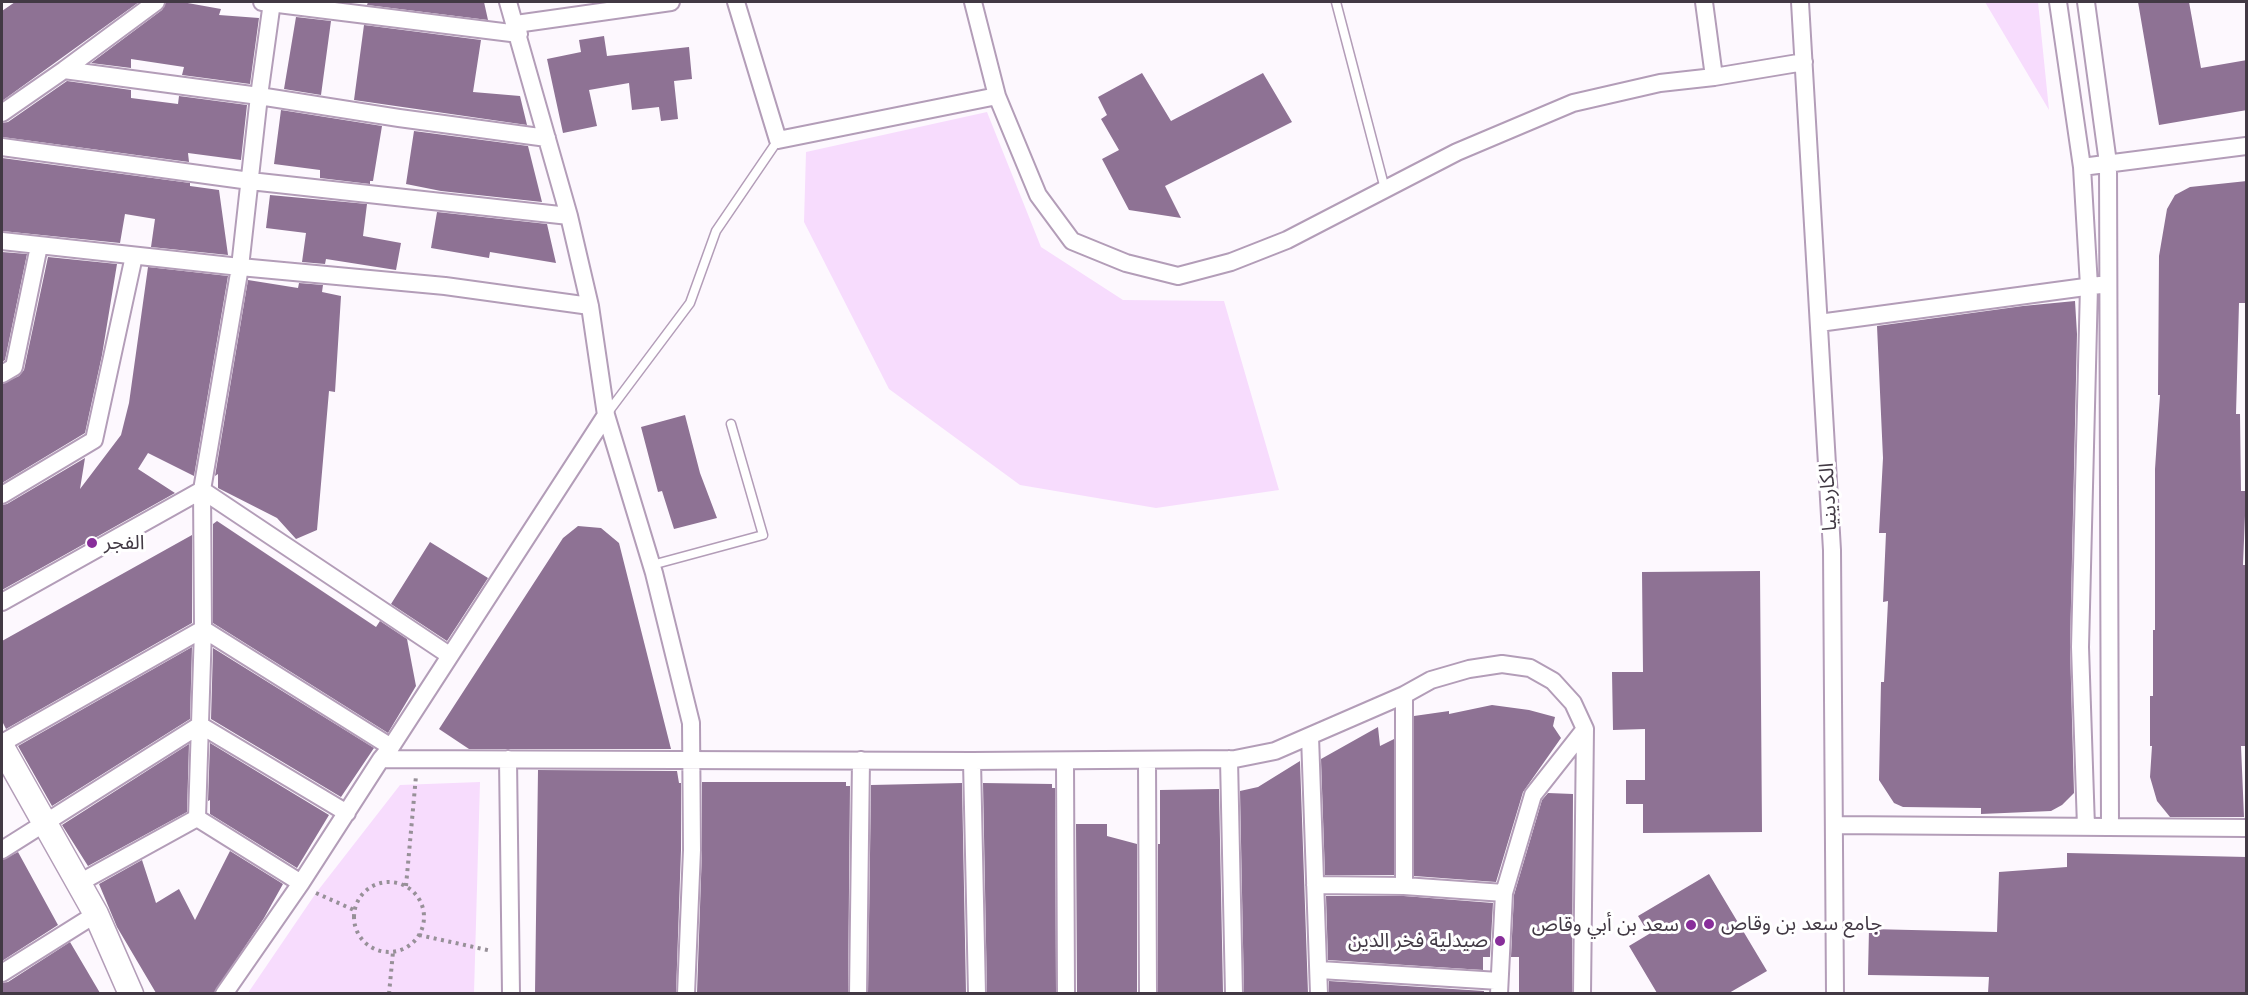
<!DOCTYPE html>
<html>
<head>
<meta charset="utf-8">
<style>
  body { margin:0 }
  #map { position:relative; width:2248px; height:995px; overflow:hidden; background:#fdf8fe; font-family:"Fira Sans",sans-serif }
  canvas { display:block }
  .frame { position:absolute; inset:0; border:3px solid #423944; pointer-events:none }
</style>
</head>
<body>
<div id="map">
<canvas width="2248" height="995"></canvas>
<div class="frame"></div>
</div>
<script>
const context = document.querySelector('canvas').getContext('2d');
context.lineJoin = 'round';
function paint(path, color) { context.fillStyle = color; context.fill(path, 'evenodd'); }
const toPath = rows => new Path2D(rows.map(r => 'M' + r).join(''));
function trace(path, color, width, dash) { context.strokeStyle = color; context.lineWidth = width; context.lineCap = dash ? 'butt' : 'round'; context.setLineDash(dash || []); context.stroke(path); }
function write(font, color, halo, rows, align = 'center') {
  context.font = font + ' "Fira Sans","Noto Sans Arabic",sans-serif'; context.lineWidth = 6; context.setLineDash([]); context.textBaseline = 'middle'; context.strokeStyle = halo; context.fillStyle = color; for (const [text, x, y, turn = 0] of rows) {
    context.save(); context.translate(x, y); context.rotate((+turn || 0) * Math.PI / 180); context.textAlign = isNaN(turn) ? turn : align; if (halo) context.strokeText(text, 0, 0); context.fillText(text, 0, 0); context.restore();
  }
}
paint(toPath([
  [1985,2,2038,2,2049,110],
  [987,112,1041,247,1123,300,1224,301,1279,490,1156,508,1020,485,889,389,804,222,806,152],
  [480,782,474,993,248,993,316,893,400,785]
]), '#f7dcfd');
paint(toPath([
  [15,2,139,2,2,101,2,11],
  [166,2,182,2,221,9,219,15,259,18,250,84,182,75,184,67,131,59,131,68,91,63,162,10],
  [368,2,484,2,488,20,367,5],
  [2138,2,2189,2,2201,68,2247,60,2247,110,2159,125],
  [296,17,331,21,321,95,284,89],
  [364,25,481,40,473,92,520,96,527,125,354,100],
  [604,36,607,56,689,47,692,79,674,81,678,119,661,121,659,107,632,110,629,83,589,90,597,126,563,133,547,59,581,52,579,40],
  [1142,73,1171,121,1263,73,1292,122,1165,186,1181,218,1129,210,1102,159,1119,150,1101,119,1107,115,1098,97],
  [67,81,131,90,131,98,178,104,179,96,247,105,241,160,188,153,189,162,2,137,2,123,8,122],
  [281,110,382,126,373,181,370,181,370,184,320,178,320,170,274,164],
  [414,131,528,146,542,202,441,191,406,184],
  [2,158,190,183,190,186,219,190,228,255,151,247,155,219,125,214,120,243,2,231],
  [2247,181,2247,303,2239,303,2236,414,2240,414,2241,491,2246,491,2243,565,2247,565,2247,678,2245,678,2245,746,2241,746,2244,817,2170,817,2157,801,2150,777,2152,746,2150,746,2150,696,2153,696,2153,630,2155,630,2155,469,2160,395,2158,395,2159,256,2167,209,2175,195,2190,187],
  [270,195,367,204,363,236,401,243,396,270,326,259,325,264,302,262,306,233,266,228],
  [437,212,547,224,556,263,490,252,489,258,431,248],
  [2,252,27,254,5,360,2,362],
  [48,257,117,264,102,355,85,433,2,483,2,384,19,376,24,370],
  [148,267,228,276,194,476,148,453,138,469,175,493,2,590,2,505,7,504,85,458,80,489,121,435,129,403],
  [248,280,298,288,299,283,323,285,322,292,341,296,335,392,329,391,317,530,296,539,277,518,218,488,218,474,215,476],
  [2075,301,2077,334,2070,647,2074,793,2062,805,2051,811,1981,814,1981,808,1903,807,1894,803,1879,780,1881,682,1884,682,1888,601,1883,602,1886,533,1879,533,1883,458,1877,326,2023,306],
  [685,415,700,473,717,518,674,529,662,491,658,492,641,427],
  [217,521,376,627,380,621,407,639,416,686,388,733,213,623,213,524],
  [578,526,601,528,619,543,671,749,469,749,439,729,563,538],
  [192,535,192,623,6,729,2,721,2,641],
  [430,542,488,578,447,641,391,604],
  [1760,571,1762,832,1643,833,1643,804,1626,804,1626,780,1645,780,1645,729,1613,730,1612,672,1643,672,1642,572],
  [192,647,190,719,52,806,18,746],
  [213,648,374,748,341,797,211,719],
  [1492,705,1529,710,1555,717,1553,726,1561,738,1523,792,1496,882,1414,876,1414,716,1449,711,1449,714],
  [1378,727,1380,746,1394,739,1394,875,1325,875,1321,759],
  [210,743,329,815,297,868,210,814,210,800,208,801],
  [189,744,187,812,88,866,62,825],
  [1300,761,1308,993,1244,993,1240,791,1258,787],
  [538,770,677,771,679,783,681,783,681,850,676,993,535,993],
  [702,782,846,782,846,786,850,786,848,993,697,993,702,850],
  [962,783,966,993,868,993,871,785],
  [983,783,1052,784,1052,788,1055,788,1056,993,987,993],
  [1219,789,1223,993,1158,993,1158,844,1160,844,1160,790],
  [1548,793,1573,794,1572,993,1519,993,1519,957,1511,957,1514,895,1542,800],
  [1076,824,1107,824,1107,836,1137,844,1137,993,1077,993],
  [230,851,283,884,264,918,214,993,156,993,117,927,99,884,142,860,156,903,179,889,195,920],
  [18,852,58,925,2,961,2,860],
  [2067,853,2247,857,2247,993,1988,993,1989,977,1868,975,1869,929,1997,932,1999,872,2067,867],
  [1709,874,1767,971,1729,993,1657,993,1629,946,1649,934,1638,916],
  [1326,896,1404,896,1493,903,1490,957,1483,957,1483,970,1328,960],
  [70,942,100,993,2,993,2,983,8,982],
  [1329,981,1484,991,1484,993,1329,993]
]), '#8e7294');
const lane = toPath([
  [1336,2,1385,189],
  [606,415,690,303,716,231,778,140],
  [652,565,763,535,731,424]
]);
const street = toPath([
  [262,2,519,34],
  [508,2,569,216,590,306,606,415,654,573,691,723,692,850,686,994],
  [736,2,778,140,997,96],
  [973,2,997,96,1038,195,1072,241,1126,263,1178,276,1231,262,1287,240,1457,152,1573,103,1660,83,1714,77,1804,62],
  [1704,2,1714,77],
  [1800,2,1832,550,1835,994],
  [2058,2,2082,167,2089,286,2080,647,2086,827],
  [2086,2,2108,163,2110,827],
  [516,24,671,2],
  [64,70,259,96,399,118,547,138],
  [2,113,64,70,156,2],
  [2,147,250,181,569,216],
  [2082,167,2246,146],
  [2,241,240,267,445,286,590,306],
  [1819,323,2100,285],
  [2,374,14,367,39,246],
  [2,495,94,440,134,256],
  [2,602,202,490,449,655],
  [1404,695,1404,886],
  [1310,736,1319,994],
  [2,743,203,629,391,747],
  [381,759,972,761,1235,759,1275,751,1404,695,1431,680,1469,669,1502,664,1530,668,1553,681,1573,703,1585,729,1582,994],
  [508,759,511,994],
  [1229,759,1234,994],
  [1147,760,1148,994],
  [972,761,977,994],
  [1065,761,1066,994],
  [197,818,203,629,202,490,240,267,259,96,272,2],
  [1834,825,2246,828],
  [2,850,200,725,347,813],
  [79,883,197,818,301,883],
  [1315,885,1404,886,1504,893],
  [1320,970,1499,981],
  [2,973,96,914],
  [224,994,301,883,381,759,391,747,606,415],
  [858,994,861,760],
  [1499,994,1504,893,1533,795,1585,729]
]);
const secondary = toPath([
  [2,747,96,914,131,994]
]);
trace(lane, '#b39db8', 11);
trace(street, '#b39db8', 20);
trace(secondary, '#b39db8', 27);
trace(toPath([
  '354 917a35 35 0 1 1 70 0a35 35 0 1 1-70 0Z',
  [406,886,416,776],
  [316,893,354,910],
  [419,935,492,951],
  [389,994,393,952]
]), '#979098', 4, [3, 4.5]);
trace(lane, '#fff', 8);
trace(street, '#fff', 16);
trace(secondary, '#fff', 24);
for (const [x, y, r, color] of [
  [92,543,6,"#882e9a"],
  [1709,924,6,"#882e9a"],
  [1691,925,6,"#882e9a"],
  [1500,941,6,"#882e9a"]
]) { const dot = new Path2D(); dot.arc(x, y, r, 0, 2 * Math.PI); context.fillStyle = color; context.fill(dot); trace(dot, '#fff', 2); }
write('20px', '#423944', '#fff', [
  ["الكاردينيا",1829,497,-93]
]);
write('20px', '#423944', '#fff', [
  ["الفجر",104,543],
  ["جامع سعد بن وقاص",1721,924],
  ["سعد بن أبي وقاص",1679,925,"right"],
  ["صيدلية فخر الدين",1488,941,"right"]
], 'left');
</script>
</body>
</html>
